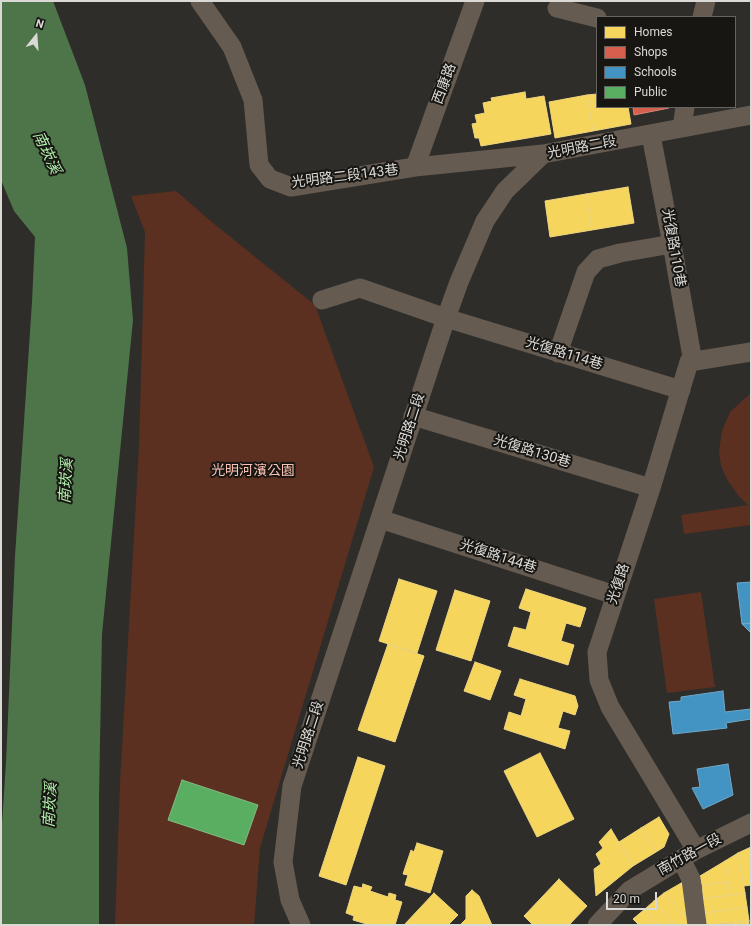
<!DOCTYPE html>
<html>
<head>
<meta charset="utf-8">
<style>
  body { margin:0 }
  #map { position:relative; width:752px; height:926px; overflow:hidden; background:#2e2d2a; font-family:Roboto,sans-serif }
  canvas { display:block }
  .frame { position:absolute; inset:0; border:2px solid #dbd9d5; pointer-events:none }
  .legend { position:absolute; left:596px; top:16px; width:140px; height:92px; box-sizing:border-box; background:#171613; border:1px solid #656461; margin:0; padding:5px 7px; list-style:none; font-size:12px; color:#dbd9d5 }
  .legend li { display:flex; align-items:center; gap:8px; height:20px }
  .legend b { width:20px; border:1px solid #656461 }
  .north { position:absolute; left:16px; top:16px; width:40px; height:40px; -webkit-text-stroke:3px #171613; paint-order:stroke; rotate:17deg; font-size:11px; font-weight:700; line-height:16px; text-align:center; color:#dbd9d5 }
  .north::after { content:''; display:block; margin:auto; width:14px; height:18px; background:#dbd9d5; clip-path:polygon(50% 0,100% 100%,50% 72%,0 100%) }
  .scale { position:absolute; left:606px; top:892px; width:51px; height:18px; box-sizing:border-box; border:2px solid #dbd9d5; border-top:0; padding-left:5px; font-size:12px; line-height:14px; white-space:nowrap; color:#dbd9d5; -webkit-text-stroke:3px #171613; paint-order:stroke }
</style>
</head>
<body>
<div id="map">
<canvas width="752" height="926"></canvas>
<div class="frame"></div>
<ul class="legend">
<li><b style="height:11px;background:#f6d55c"></b>Homes</li>
<li><b style="height:11px;background:#d6604d"></b>Shops</li>
<li><b style="height:11px;background:#4393c3"></b>Schools</li>
<li><b style="height:11px;background:#5aae61"></b>Public</li>
</ul>
<div class="north">N</div>
<div class="scale">20 m</div>
</div>
<script>
const context = document.querySelector('canvas').getContext('2d');
context.lineJoin = 'round';
function paint(path, color) { context.fillStyle = color; context.fill(path, 'evenodd'); }
const toPath = rows => new Path2D(rows.map(r => 'M' + r).join(''));
function trace(path, color, width, dash) { context.strokeStyle = color; context.lineWidth = width; context.lineCap = dash ? 'butt' : 'round'; context.setLineDash(dash || []); context.stroke(path); }
function write(font, color, halo, rows, align = 'center') {
  context.font = font + ' Roboto,"Noto Sans TC",sans-serif'; context.lineWidth = 4; context.setLineDash([]); context.textBaseline = 'middle'; context.strokeStyle = halo; context.fillStyle = color; for (const [text, x, y, turn = 0] of rows) {
    context.save(); context.translate(x, y); context.rotate((+turn || 0) * Math.PI / 180); context.textAlign = isNaN(turn) ? turn : align; if (halo) context.strokeText(text, 0, 0); context.fillText(text, 0, 0); context.restore();
  }
}
paint(toPath([
  [176,191,213,223,315,305,374,467,260,848,254,925,115,925,120,783,139,447,145,232,131,196],
  [751,393,751,525,684,534,681,515,748,505,738,495,728,481,721,466,719,451,722,431,730,412],
  [701,592,715,687,667,693,654,599]
]), '#5c3021');
paint(toPath([
  [1,1,53,1,85,85,127,248,133,320,102,634,99,796,99,925,1,925,1,839,6,762,15,556,32,302,35,237,14,211,1,180]
]), '#4e744a');
const homes = toPath([
  [525,92,526,99,544,96,551,134,481,146,479,138,475,138,472,124,477,123,475,115,485,113,483,103,492,101,491,98,525,92],
  [597,94,597,107,628,107,631,124,593,131,587,95,597,94],
  [587,95,593,131,555,138,549,102,587,95],
  [628,187,634,223,592,230,586,194,628,187],
  [586,194,592,230,550,237,545,201,586,194],
  [399,579,437,591,417,653,379,641,399,579],
  [526,589,586,608,580,627,566,623,561,641,574,645,568,665,508,646,514,627,526,630,531,612,519,608,526,589],
  [455,590,490,601,471,661,436,650,455,590],
  [388,644,424,656,395,742,358,730,388,644],
  [475,662,501,671,490,700,464,691,475,662],
  [520,679,575,696,578,706,575,715,563,711,558,728,570,731,565,749,504,729,509,712,521,716,526,699,514,695,520,679],
  [540,753,574,819,537,837,504,771,540,753],
  [358,757,385,766,346,885,319,876,358,757],
  [659,817,669,834,664,847,656,852,641,828,659,817],
  [641,828,656,852,633,866,619,842,641,828],
  [611,829,633,866,596,896,594,869,601,864,596,854,603,848,599,842,611,829],
  [417,843,443,851,430,893,405,885,408,875,403,874,411,850,414,852,417,843],
  [751,847,751,885,744,886,738,853,751,847],
  [738,853,745,893,730,895,725,861,738,853],
  [725,861,728,882,702,885,700,876,725,861],
  [559,879,587,906,569,925,533,925,524,916,559,879],
  [683,882,691,925,664,893,683,882],
  [728,882,730,895,703,899,702,885,728,882],
  [363,884,372,887,370,891,388,897,389,893,396,895,395,900,402,902,395,925,370,925,353,920,354,916,346,913,354,886,362,888,363,884],
  [472,890,479,896,492,925,463,925,461,924,466,919,466,896,472,890],
  [434,893,458,915,448,925,404,925,434,893],
  [664,893,691,925,675,925,654,901,664,893],
  [745,893,747,907,705,913,703,899,745,893],
  [654,901,675,925,658,925,645,909,654,901],
  [747,907,749,921,707,925,705,913,747,907],
  [645,909,658,925,639,925,633,919,645,909],
  [749,921,749,925,717,925,749,921]
]);
paint(homes, '#f6d55c');
trace(homes, '#eed680', 1);
const shops = toPath([
  [633,107,669,107,669,108,634,115,633,107]
]);
paint(shops, '#d6604d');
trace(shops, '#d88476', 1);
const schools = toPath([
  [751,582,751,623,742,624,737,583,751,582],
  [751,623,751,633,742,624,751,623],
  [723,691,725,712,751,709,751,719,726,723,727,728,673,734,669,702,681,701,681,697,723,691],
  [728,764,733,795,703,809,692,788,700,787,697,769,728,764]
]);
paint(schools, '#4393c3');
trace(schools, '#71a8c8', 1);
const public = toPath([
  [182,780,258,805,244,845,168,820,182,780]
]);
paint(public, '#5aae61');
trace(public, '#81bb84', 1);
trace(toPath([
  [200,1,232,47,253,100,259,165,270,179,291,187,415,167,543,154],
  [557,8,597,18],
  [702,17,706,1],
  [682,128,685,107],
  [651,135,672,244,693,362],
  [415,167,475,1],
  [322,300,360,288,446,318,681,390],
  [558,353,586,272,598,259,620,253,672,244],
  [413,416,651,488],
  [380,519,615,595],
  [696,850,610,707,599,680,597,652,651,488,689,362,751,352],
  [681,859,691,879,697,925],
  [301,925,290,900,283,862,292,786,446,318,459,282,485,221,505,191,543,154,751,115],
  [597,925,630,890,696,850,751,823]
]), '#655b51', 19);
write('14px', '#dbd9d5', '#171613', [
  ["西康路",445,84,-70],
  ["光明路二段",582,148,-11],
  ["光明路二段143巷",345,177,-7],
  ["光復路110巷",673,248,80],
  ["光復路114巷",564,354,17],
  ["光明路二段",410,427,-72],
  ["光復路130巷",532,452,17],
  ["光復路144巷",498,557,18],
  ["光復路",619,584,-72],
  ["光明路二段",309,735,-72],
  ["南竹路一段",690,855,-29]
]);
write('14px', '#fcc3b3', '#171613', [
  ["光明河濱公園",253,471]
]);
write('italic 15px', '#b1f1ab', '#171613', [
  ["南崁溪",46,153,65],
  ["南崁溪",67,481,-87],
  ["南崁溪",51,805,-87]
]);
</script>
</body>
</html>
